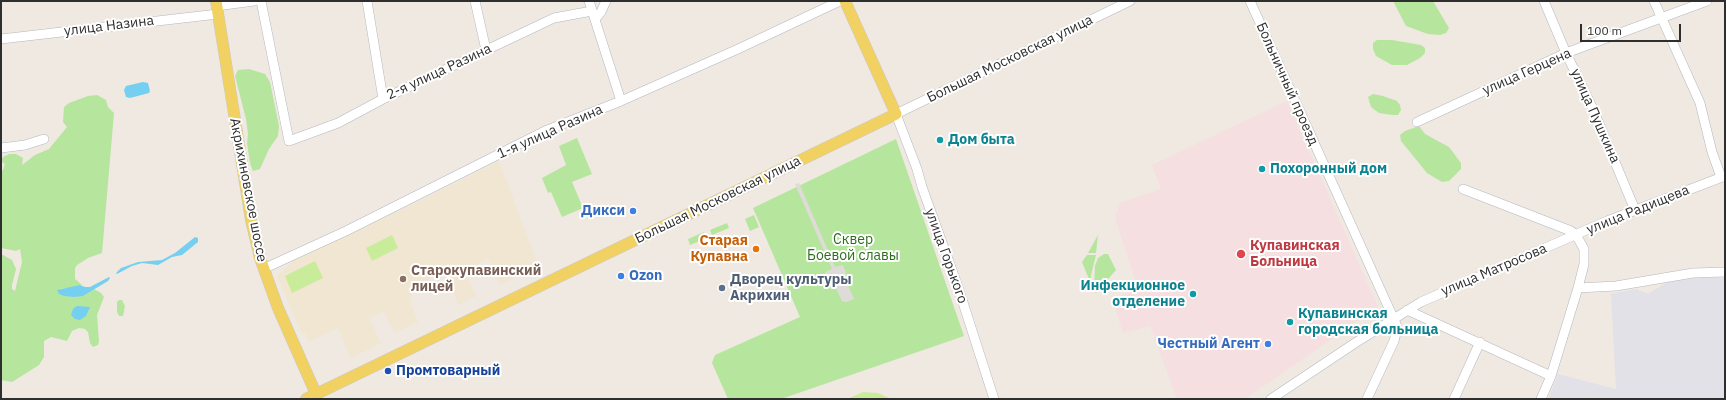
<!DOCTYPE html>
<html>
<head>
<meta charset="utf-8">
<style>
  body { margin:0 }
  #map { position:relative; width:1726px; height:400px; overflow:hidden; background:#efe9e1; font-family:"IBM Plex Sans",sans-serif }
  canvas { display:block }
  .frame { position:absolute; inset:0; border:2px solid #2e2e2e; pointer-events:none }
  .scale { position:absolute; left:1580px; top:24px; width:101px; height:18px; box-sizing:border-box; border:2px solid #2e2e2e; border-top:0; padding-left:5px; font-size:12px; line-height:14px; white-space:nowrap; color:#2e2e2e; -webkit-text-stroke:3px #fff; paint-order:stroke }
</style>
</head>
<body>
<div id="map">
<canvas width="1726" height="400"></canvas>
<div class="frame"></div>
<div class="scale">100 m</div>
</div>
<script>
const context = document.querySelector('canvas').getContext('2d');
context.lineJoin = 'round';
function paint(path, color) { context.fillStyle = color; context.fill(path, 'evenodd'); }
const toPath = rows => new Path2D(rows.map(r => 'M' + r).join(''));
function trace(path, color, width, dash) { context.strokeStyle = color; context.lineWidth = width; context.lineCap = dash ? 'butt' : 'round'; context.setLineDash(dash || []); context.stroke(path); }
function write(font, color, halo, rows, align = 'center') {
  context.font = font + ' "IBM Plex Sans",sans-serif'; context.lineWidth = 4; context.setLineDash([]); context.textBaseline = 'middle'; context.strokeStyle = halo; context.fillStyle = color; for (const [text, x, y, turn = 0] of rows) {
    context.save(); context.translate(x, y); context.rotate((+turn || 0) * Math.PI / 180); context.textAlign = isNaN(turn) ? turn : align; if (halo) context.strokeText(text, 0, 0); context.fillText(text, 0, 0); context.restore();
  }
}
paint(toPath([
  [1701,277,1725,278,1725,399,1548,399,1558,374,1616,389,1611,294,1636,289,1648,294,1669,281]
]), '#e3e1e8');
paint(toPath([
  [499,161,538,265,501,285,488,259,464,270,476,296,459,305,448,281,448,276,444,270,441,271,440,274,414,286,410,302,418,322,395,333,384,312,369,318,381,343,351,358,338,328,309,342,305,333,302,334,277,276,295,259,416,203]
]), '#f0e6d1');
paint(toPath([
  [1287,101,1378,307,1245,399,1177,399,1150,326,1123,333,1113,301,1115,300,1117,297,1138,289,1115,218,1120,203,1161,189,1152,165]
]), '#f5dfe0');
paint(toPath([
  [1393,1,1433,1,1449,28,1446,33,1440,35,1428,34,1406,26],
  [1377,40,1392,40,1421,45,1425,48,1425,53,1420,58,1407,65,1392,65,1376,56,1373,49,1373,43],
  [249,69,265,74,270,82,279,126,278,136,269,149,260,169,253,171,250,163,247,143,248,134,246,119,235,76,238,70],
  [1373,94,1383,96,1397,101,1400,105,1401,110,1398,115,1392,115,1379,113,1371,107,1368,97],
  [97,95,106,100,108,107,114,113,102,253,88,258,77,265,75,268,75,279,82,285,70,288,59,289,83,296,94,289,101,293,104,297,97,315,99,342,98,345,93,347,90,343,88,332,85,329,79,328,72,331,67,341,51,337,44,341,44,357,39,365,12,382,1,380,1,254,12,260,16,269,12,285,12,289,15,291,22,262,20,249,16,251,1,248,1,171,3,170,5,164,1,161,3,157,9,154,16,154,23,158,22,165,35,155,49,149,67,127,63,122,64,107,69,103,88,96],
  [1419,126,1425,134,1449,147,1461,163,1461,169,1449,181,1442,182,1427,173,1401,141,1400,135,1405,131],
  [577,138,592,174,572,182,583,208,562,217,551,192,548,193,542,178,566,165,559,146],
  [896,139,964,336,781,399,728,399,712,363,715,355,800,317,753,208],
  [754,215,759,227,750,231,745,219],
  [727,223,729,228,712,235,710,230],
  [704,232,707,238,690,245,688,239],
  [1098,235,1096,253,1088,253],
  [1104,254,1108,254,1116,270,1096,293,1094,291,1095,266,1098,258],
  [1087,255,1096,255,1091,275,1091,284,1082,262],
  [119,300,122,300,125,306,123,316,119,316,117,312,117,302]
]), '#b6e59e');
paint(toPath([
  [392,235,398,248,372,261,366,248],
  [315,261,323,278,292,293,285,276],
  [863,392,878,393,891,399,847,399]
]), '#c9ec9a');
paint(toPath([
  [799,183,835,267,843,265,847,276,844,277,854,299,846,302,842,301,833,282,829,283,825,272,832,269,795,184]
]), '#dfdcd8');
paint(toPath([
  [143,82,148,83,150,91,149,93,130,98,126,97,124,90,126,86],
  [195,237,198,238,198,242,182,255,172,257,158,265,142,263,132,266,117,274,116,273,121,268,138,262,162,260,175,253],
  [109,277,110,278,108,281,83,296,74,297,64,296,59,294,57,290,80,285,85,287,90,287],
  [77,306,90,307,86,316,80,320,75,319,71,315,73,309]
]), '#75cff0');
const minor = toPath([
  [261,1,289,141,338,123,383,99,554,18,592,11],
  [367,1,383,99],
  [475,1,486,50],
  [589,1,621,101],
  [1250,1,1396,324,1397,329,1394,341,1367,399],
  [1544,1,1566,53,1592,107,1635,210],
  [1654,1,1700,103,1712,152,1721,177],
  [216,6,254,1],
  [595,19,601,12,606,1],
  [1,39,218,14],
  [1417,122,1566,53,1707,1],
  [1,148,25,145,44,139],
  [1463,189,1571,231,1576,235,1584,249,1584,264,1578,288,1551,376,1541,399],
  [263,269,346,231,545,131,621,101,738,49,840,1],
  [1578,288,1616,286,1693,273,1725,272],
  [1407,310,1551,376],
  [994,399,958,287,922,187,917,169,896,114,1130,1],
  [1271,399,1355,343,1421,302,1607,221,1725,176],
  [1454,399,1480,342]
]);
const major = toPath([
  [216,1,251,220,260,258,278,308,316,394],
  [306,399,896,114,845,1]
]);
trace(minor, '#b4b7c1', 10);
trace(major, '#c9c9c9', 12);
trace(minor, '#fff', 9);
trace(major, '#f2d163', 11);
for (const [x, y, r, color] of [
  [940,140,4,"#0f9aa8"],
  [1262,169,4,"#0f9aa8"],
  [633,211,4,"#3f7fe0"],
  [756,249,4,"#e8710a"],
  [1241,254,5,"#e0444e"],
  [621,276,4,"#3f7fe0"],
  [403,279,4,"#8d6e63"],
  [722,288,4,"#5c6f8a"],
  [1193,294,4,"#0f9aa8"],
  [1290,322,4,"#0f9aa8"],
  [1268,344,4,"#3f7fe0"],
  [388,371,4,"#1a4fb4"]
]) { const dot = new Path2D(); dot.arc(x, y, r, 0, 2 * Math.PI); context.fillStyle = color; context.fill(dot); trace(dot, '#fff', 1.5); }
write('14px', '#2e2e2e', '#fff', [
  ["улица Назина",109,26,-7],
  ["Большая Московская улица",1010,59,-26],
  ["2-я улица Разина",439,72,-25],
  ["улица Герцена",1527,72,-24],
  ["Больничный проезд",1287,84,66],
  ["улица Пушкина",1595,116,66],
  ["1-я улица Разина",550,132,-24],
  ["Акрихиновское шоссе",248,190,79],
  ["Большая Московская улица",718,200,-26],
  ["улица Радищева",1638,210,-22],
  ["улица Горького",946,256,70],
  ["улица Матросова",1494,270,-23]
]);
write('bold 14px', '#0d838f', '#fff', [
  ["Дом быта",948,140],
  ["Похоронный дом",1270,169],
  ["Инфекционное",1185,286,"right"],
  ["отделение",1185,302,"right"],
  ["Купавинская",1298,314],
  ["городская больница",1298,330]
], 'left');
write('bold 14px', '#366cbe', '#fff', [
  ["Дикси",625,211],
  ["Ozon",629,276,"left"],
  ["Честный Агент",1260,344]
], 'right');
write('14px', '#2c6e1b', '#fff', [
  ["Сквер",853,240],
  ["Боевой славы",853,256]
]);
write('bold 14px', '#c56008', '#fff', [
  ["Старая",748,241],
  ["Купавна",748,257]
], 'right');
write('bold 14px', '#be3a42', '#fff', [
  ["Купавинская",1250,246],
  ["Больница",1250,262]
], 'left');
write('bold 14px', '#785e54', '#fff', [
  ["Старокупавинский",411,271],
  ["лицей",411,287]
], 'left');
write('bold 14px', '#4e5e75', '#fff', [
  ["Дворец культуры",730,280],
  ["Акрихин",730,296]
], 'left');
write('bold 14px', '#164399', '#fff', [
  ["Промтоварный",396,371]
], 'left');
</script>
</body>
</html>
